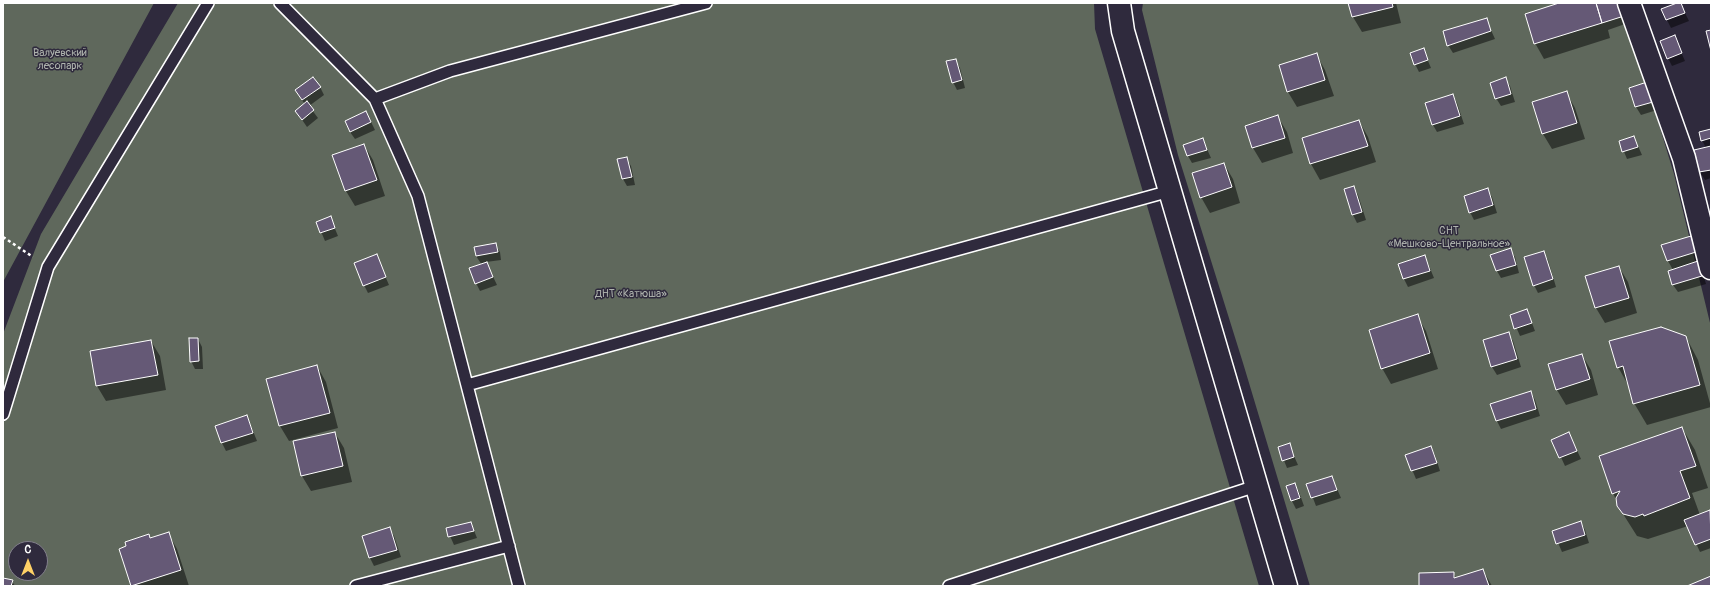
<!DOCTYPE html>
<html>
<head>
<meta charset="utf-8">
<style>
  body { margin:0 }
  #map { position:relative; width:1714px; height:589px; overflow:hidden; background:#2f2a3d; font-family:Pangolin,sans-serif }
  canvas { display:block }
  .frame { position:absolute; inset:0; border:4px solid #fff; pointer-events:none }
  .north { position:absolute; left:8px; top:541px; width:40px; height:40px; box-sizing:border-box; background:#2f2a3d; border:1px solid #827f8b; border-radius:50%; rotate:0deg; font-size:11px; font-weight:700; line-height:16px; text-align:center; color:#fff }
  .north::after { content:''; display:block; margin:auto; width:14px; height:18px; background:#ffd166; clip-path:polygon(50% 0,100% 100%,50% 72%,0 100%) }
</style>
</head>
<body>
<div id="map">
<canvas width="1714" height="589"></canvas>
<div class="frame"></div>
<div class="north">С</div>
</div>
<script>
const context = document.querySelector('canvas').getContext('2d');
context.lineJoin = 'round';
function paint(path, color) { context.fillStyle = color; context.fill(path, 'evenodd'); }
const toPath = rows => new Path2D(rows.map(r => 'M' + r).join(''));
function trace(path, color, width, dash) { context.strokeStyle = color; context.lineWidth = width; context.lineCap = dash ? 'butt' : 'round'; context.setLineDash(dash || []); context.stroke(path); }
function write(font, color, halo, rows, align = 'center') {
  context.font = font + ' Pangolin,sans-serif'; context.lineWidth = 3; context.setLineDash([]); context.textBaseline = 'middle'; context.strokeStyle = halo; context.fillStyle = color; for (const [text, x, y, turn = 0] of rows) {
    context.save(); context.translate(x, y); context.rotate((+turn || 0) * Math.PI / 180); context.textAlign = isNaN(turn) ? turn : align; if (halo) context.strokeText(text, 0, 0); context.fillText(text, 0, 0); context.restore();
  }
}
paint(toPath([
  [3,3,154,3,3,282],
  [178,3,1094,3,1095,29,1259,586,3,586,3,334,41,234],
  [16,549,40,549,40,573,16,573],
  [1143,3,1619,3,1642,69,1674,174,1711,327,1711,586,1310,586,1243,363,1178,155,1142,10]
]), '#5f685c');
paint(toPath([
  [1349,3,1396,3,1401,23,1362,32,1353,17],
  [1562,3,1621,3,1628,23,1608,30,1610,38,1544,59,1535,43],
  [1680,3,1689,21,1671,28,1662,10],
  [1486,19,1495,39,1453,53,1448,45],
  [1674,36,1685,61,1672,66,1668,58],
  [1423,49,1431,68,1419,72,1415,64],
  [1316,54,1325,70,1334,96,1297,107,1288,92,1280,66],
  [955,60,960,68,965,88,957,90,953,82],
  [1505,79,1510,86,1515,102,1501,106,1496,98],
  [1646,83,1657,110,1641,115,1636,107,1630,89],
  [320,87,324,95,309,106,318,118,307,127,296,111,305,104,300,98],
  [1566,92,1575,108,1585,139,1552,149,1543,134],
  [1453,95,1457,103,1464,124,1437,132,1433,125],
  [366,112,375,130,355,139,350,132],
  [1278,117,1287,132,1293,153,1262,163,1253,148,1246,127],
  [1359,121,1368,137,1376,162,1320,180,1311,164,1303,139],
  [1711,130,1711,178,1705,180,1700,172,1695,151,1706,148,1702,140],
  [1634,137,1642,155,1627,159,1620,142],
  [1203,140,1211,158,1192,163,1188,156],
  [364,145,373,160,385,196,355,206,346,191,333,155],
  [626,158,631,166,635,185,627,186,623,179],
  [1224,164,1233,179,1240,203,1210,213,1201,197],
  [1354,187,1358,195,1366,220,1357,223,1353,215,1345,190],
  [1488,190,1492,197,1497,213,1474,220,1470,212],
  [330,217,338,236,325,241,317,222],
  [1690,237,1695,245,1700,260,1697,261,1702,270,1706,284,1678,292,1673,285,1669,271,1673,270,1668,261,1663,246],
  [495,244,500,252,501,260,486,262,497,285,480,291,476,283,482,265,476,256],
  [1510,250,1515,257,1519,273,1501,278,1497,271],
  [1543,252,1548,260,1556,287,1538,293,1534,285],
  [376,255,389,285,368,293,364,285],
  [1425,256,1434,278,1408,287,1404,279,1399,264],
  [1619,267,1628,282,1637,313,1605,323,1596,308,1586,277],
  [1527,310,1535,331,1520,336,1511,315],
  [1417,316,1426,331,1438,369,1391,384,1382,368],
  [1508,333,1513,341,1521,367,1497,375,1492,367,1484,341],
  [1686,337,1698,360,1711,407,1647,425,1634,403,1631,390,1618,367],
  [198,339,202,347,203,369,195,369,191,361],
  [151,341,160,356,166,390,106,401,97,386],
  [1582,355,1591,370,1598,395,1566,405,1557,390],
  [317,366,326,382,338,428,289,441,280,426,268,380],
  [1531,392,1535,400,1540,416,1501,429,1497,421,1492,405],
  [247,416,257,441,226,451,222,443,216,426],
  [1682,428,1695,450,1708,488,1692,493,1700,515,1709,511,1711,514,1711,548,1700,552,1688,526,1648,539,1637,536,1618,506,1600,456],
  [335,433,344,448,352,482,311,491,302,476,294,442],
  [1569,433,1581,459,1565,466,1553,440],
  [1289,445,1298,465,1287,468,1279,448],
  [1431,447,1435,455,1440,471,1416,479,1406,455],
  [1332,477,1341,498,1316,506,1308,485],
  [1295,484,1299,492,1304,506,1296,509,1292,501,1287,487],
  [1581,522,1585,530,1589,543,1562,552,1553,531],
  [471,523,477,538,454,545,447,529],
  [390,529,394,536,401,557,374,566,370,558,363,537],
  [168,533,177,549,189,586,132,586,120,550,148,535,151,539],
  [1483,570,1492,586,1420,586,1453,573,1457,579],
  [3,581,12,581,15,586,3,586]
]), '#0007');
const building = toPath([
  [1348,3,1392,3,1393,7,1352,17,1348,3],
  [1559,3,1596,3,1602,23,1534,44,1525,14,1559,3],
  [1596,3,1620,3,1624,16,1602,23,1596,3],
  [1677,3,1681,3,1685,13,1666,20,1661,9,1677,3],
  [1487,18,1491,31,1447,46,1443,31,1487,18],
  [1711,30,1711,51,1706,31,1711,30],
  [1675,35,1682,53,1667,59,1660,41,1675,35],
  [1424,48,1428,60,1414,65,1410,53,1424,48],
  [1317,53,1325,80,1287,92,1279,65,1317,53],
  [956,59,962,80,952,83,946,61,956,59],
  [313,77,321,87,302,100,295,90,313,77],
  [1506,77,1511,94,1495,99,1490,83,1506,77],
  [1647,82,1653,102,1635,107,1629,88,1647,82],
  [1567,91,1577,123,1542,134,1532,102,1567,91],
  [1453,94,1460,116,1432,125,1425,103,1453,94],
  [307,101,314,110,302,120,295,111,307,101],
  [366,111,371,122,350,132,345,121,366,111],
  [1278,115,1285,138,1252,148,1245,126,1278,115],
  [1359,120,1368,146,1310,164,1302,138,1359,120],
  [1711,129,1711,138,1701,141,1699,132,1711,129],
  [1634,136,1638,147,1622,152,1619,141,1634,136],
  [1203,138,1207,150,1187,156,1183,145,1203,138],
  [364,144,377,180,345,191,332,155,364,144],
  [1711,146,1711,170,1699,172,1694,150,1711,146],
  [627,157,632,177,622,179,617,159,627,157],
  [1224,163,1232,187,1200,198,1192,173,1224,163],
  [1354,186,1362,212,1352,215,1344,189,1354,186],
  [1488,188,1493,205,1469,213,1464,196,1488,188],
  [331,216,335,228,320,233,316,222,331,216],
  [1691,236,1696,252,1667,261,1661,245,1691,236],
  [496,243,498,252,476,256,474,247,496,243],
  [1511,248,1516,265,1496,271,1490,255,1511,248],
  [1544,251,1553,279,1533,286,1524,257,1544,251],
  [377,254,386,277,363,286,354,263,377,254],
  [1425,255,1430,271,1403,279,1398,264,1425,255],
  [1698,261,1702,276,1672,285,1668,271,1698,261],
  [487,262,493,277,475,284,469,268,487,262],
  [1619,266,1629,298,1595,308,1585,276,1619,266],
  [1527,309,1532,323,1514,329,1510,315,1527,309],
  [1418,314,1430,353,1381,369,1369,330,1418,314],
  [1661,327,1686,336,1700,385,1633,404,1623,366,1617,368,1609,341,1661,327],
  [1509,332,1517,359,1491,367,1483,340,1509,332],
  [189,338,198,338,199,361,190,362,189,338],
  [151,340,158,375,96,386,90,351,151,340],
  [1582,354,1590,379,1556,390,1548,364,1582,354],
  [317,365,330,413,279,426,266,379,317,365],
  [1531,391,1536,409,1496,421,1490,404,1531,391],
  [247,415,253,433,221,443,215,426,247,415],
  [1682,427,1696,466,1680,471,1690,498,1644,516,1643,514,1635,517,1623,514,1617,506,1616,498,1620,491,1612,494,1599,456,1682,427],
  [335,432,343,466,301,476,293,441,335,432],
  [1569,432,1577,451,1559,458,1551,440,1569,432],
  [1290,443,1294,457,1282,461,1278,447,1290,443],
  [1431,446,1437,463,1411,471,1405,455,1431,446],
  [1332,476,1337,490,1311,498,1306,484,1332,476],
  [1295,483,1300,498,1291,501,1286,486,1295,483],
  [1710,510,1711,539,1695,545,1684,520,1710,510],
  [1581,521,1585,535,1556,544,1552,531,1581,521],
  [471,522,474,531,448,537,446,528,471,522],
  [390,527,397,550,369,558,362,536,390,527],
  [169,532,181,570,131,586,119,549,126,546,125,542,149,534,150,538,169,532],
  [1483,569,1489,586,1419,586,1419,573,1454,572,1454,578,1483,569],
  [1711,576,1711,586,1687,586,1711,576],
  [3,578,13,580,11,586,3,586,3,578]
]);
paint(building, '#655976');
trace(building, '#fff', 1);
const lane = toPath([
  [280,3,375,99,418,196,519,586],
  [375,99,450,71,706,3],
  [467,385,1170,191],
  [3,414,48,267,208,3],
  [356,586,509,546],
  [949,586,1256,486]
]);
const street = toPath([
  [1629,3,1684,158,1711,268]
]);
const secondary = toPath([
  [1119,3,1123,31,1286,586]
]);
trace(lane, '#fff', 14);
trace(street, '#fff', 25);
trace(secondary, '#fff', 25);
trace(toPath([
  [3,237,33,257]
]), '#fff', 2.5, [3, 3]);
trace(lane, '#2f2a3d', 11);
trace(street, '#2f2a3d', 22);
trace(secondary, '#2f2a3d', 22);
write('11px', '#afb4ae', '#2f2a3d', [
  ["Валуевский",60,53],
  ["лесопарк",60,66],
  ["СНТ",1449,231],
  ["«Мешково-Центральное»",1449,244],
  ["ДНТ «Катюша»",631,294]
]);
</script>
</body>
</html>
